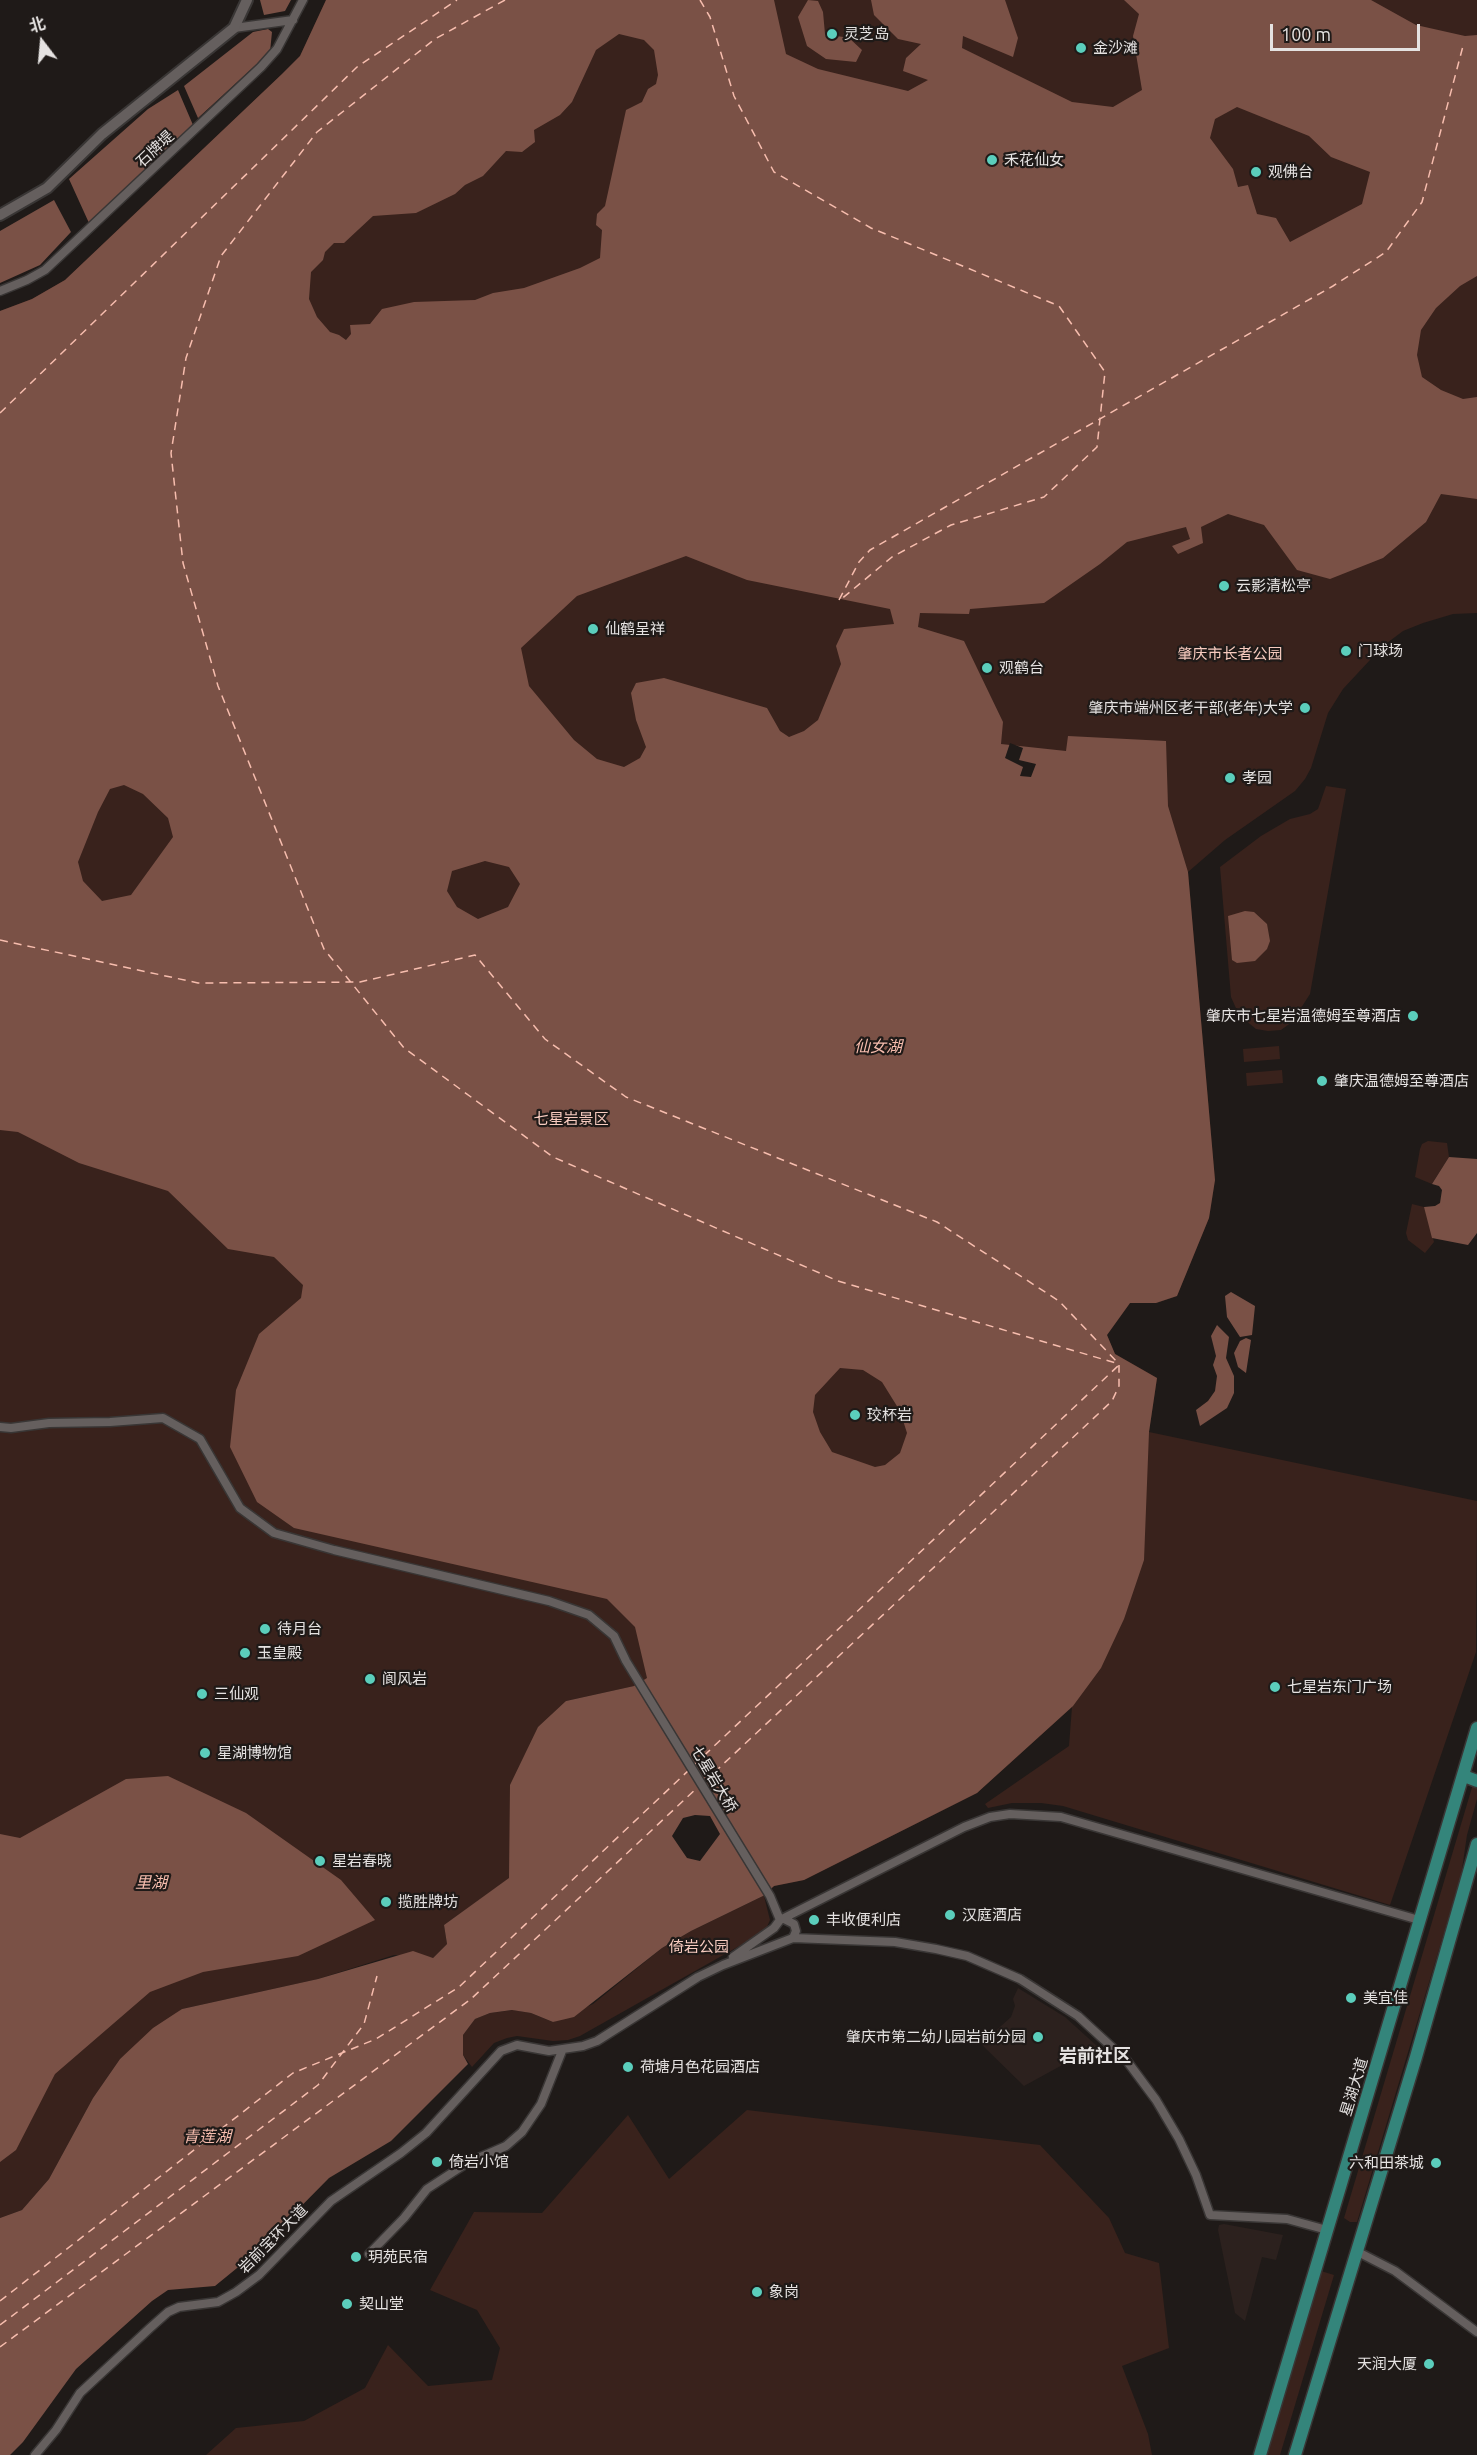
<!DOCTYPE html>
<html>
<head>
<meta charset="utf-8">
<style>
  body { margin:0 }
  #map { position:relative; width:1477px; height:2455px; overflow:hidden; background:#1f1a18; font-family:Ubuntu,"Noto Sans SC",sans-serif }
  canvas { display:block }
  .north { position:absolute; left:12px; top:12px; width:60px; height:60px; -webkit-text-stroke:4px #1f1a18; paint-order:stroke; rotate:344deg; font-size:16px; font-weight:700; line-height:24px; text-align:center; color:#e5e2e1 }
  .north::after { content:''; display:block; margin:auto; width:21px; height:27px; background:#e5e2e1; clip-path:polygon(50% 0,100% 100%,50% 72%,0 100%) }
  .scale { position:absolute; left:1270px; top:24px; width:150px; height:27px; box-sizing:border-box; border:3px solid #e5e2e1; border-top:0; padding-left:8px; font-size:18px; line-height:21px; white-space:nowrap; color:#e5e2e1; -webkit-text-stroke:4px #1f1a18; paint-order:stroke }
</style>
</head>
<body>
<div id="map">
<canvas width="1477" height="2455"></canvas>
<div class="north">北</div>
<div class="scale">100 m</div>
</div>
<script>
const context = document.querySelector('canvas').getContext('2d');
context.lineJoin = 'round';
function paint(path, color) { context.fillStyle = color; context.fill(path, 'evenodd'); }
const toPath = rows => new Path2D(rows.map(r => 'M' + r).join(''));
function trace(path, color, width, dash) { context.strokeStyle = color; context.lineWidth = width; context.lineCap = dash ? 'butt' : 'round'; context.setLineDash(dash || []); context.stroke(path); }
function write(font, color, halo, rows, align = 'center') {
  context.font = font + ' Ubuntu,"Noto Sans SC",sans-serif'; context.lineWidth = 4.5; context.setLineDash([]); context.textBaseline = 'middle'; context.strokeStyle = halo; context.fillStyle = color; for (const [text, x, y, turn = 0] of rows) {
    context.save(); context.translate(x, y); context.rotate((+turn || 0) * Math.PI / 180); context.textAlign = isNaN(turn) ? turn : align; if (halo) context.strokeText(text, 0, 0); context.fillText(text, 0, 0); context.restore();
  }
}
paint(toPath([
  [1018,1988,1065,2017,1097,2046,1024,2086,981,2044,1011,2017,1015,2006,1013,1999],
  [1224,2224,1283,2235,1276,2260,1262,2257,1245,2321,1235,2313,1218,2230,1219,2225]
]), '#2c211e');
paint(toPath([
  [326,0,1477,0,1477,613,1453,614,1423,623,1403,631,1383,646,1343,689,1328,713,1311,768,1305,779,1295,791,1225,840,1188,872,1215,1180,1209,1218,1177,1296,1156,1303,1130,1303,1107,1335,1115,1354,1157,1378,1149,1432,1477,1501,1476,1652,1390,1905,1063,1806,1041,1803,1012,1803,988,1808,985,1804,1069,1746,1072,1707,977,1793,804,1880,774,1886,764,1896,770,1920,766,1929,757,1936,580,2036,568,2040,553,2041,517,2036,507,2038,494,2043,472,2067,463,2055,462,2046,463,2035,475,2019,490,2013,513,2010,531,2013,553,2022,593,2004,662,1948,691,1931,763,1896,634,1686,566,1701,511,1852,510,1878,444,1925,447,1944,433,1958,394,1955,318,1979,182,2009,120,2059,93,2098,49,2179,22,2210,0,2218,0,311,32,299,65,280,282,74,300,56],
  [1326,786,1346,789,1310,994,1292,1022,1281,1030,1268,1031,1256,1029,1239,1015,1231,997,1220,867,1261,836,1290,819,1310,814,1318,809],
  [1279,1046,1280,1059,1244,1062,1243,1049],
  [1282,1070,1283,1083,1247,1086,1246,1073],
  [1428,1141,1447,1143,1449,1157,1432,1184,1415,1177,1420,1149,1422,1144],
  [1412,1204,1424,1207,1426,1211,1434,1242,1425,1253,1408,1240,1406,1233],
  [1473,1784,1477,1785,1477,1799,1467,1835,1461,1876,1357,2222,1350,2222,1344,2218],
  [747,2110,1040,2145,1109,2218,1125,2253,1159,2263,1169,2348,1122,2366,1148,2434,1152,2455,206,2455,236,2428,304,2421,365,2388,388,2345,428,2386,492,2380,500,2348,477,2310,430,2290,474,2212,542,2213,628,2115,669,2179],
  [1321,2271,1334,2275,1280,2455,1266,2455]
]), '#39221c');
paint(toPath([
  [260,0,291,0,285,11,264,15],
  [326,0,774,0,786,54,818,69,908,91,928,80,903,71,906,58,921,44,898,39,874,15,871,0,1005,0,1018,38,1013,57,963,36,962,48,1072,102,1113,107,1142,90,1133,36,1139,14,1124,0,1371,0,1416,25,1465,36,1477,35,1477,276,1460,286,1436,308,1421,330,1417,355,1422,377,1441,390,1463,399,1477,397,1477,499,1441,494,1426,522,1383,558,1330,579,1297,570,1264,525,1228,514,1201,527,1203,543,1178,554,1172,546,1190,539,1186,527,1127,542,1100,564,1044,603,970,609,969,614,920,613,918,627,964,641,1003,722,1001,744,1066,751,1068,736,1166,741,1168,806,1188,872,1215,1180,1209,1218,1177,1296,1156,1303,1130,1303,1107,1335,1115,1354,1157,1378,1149,1432,1144,1560,1124,1619,1101,1668,1073,1706,977,1793,804,1880,774,1886,763,1896,691,1931,662,1948,574,2017,553,2022,531,2013,512,2010,490,2013,475,2019,463,2035,463,2055,468,2064,391,2141,329,2178,253,2255,215,2286,168,2290,152,2301,76,2369,23,2442,10,2455,0,2455,0,2218,22,2210,49,2179,93,2098,120,2059,153,2028,182,2009,318,1979,413,1951,433,1958,447,1944,444,1925,509,1878,510,1785,538,1727,566,1701,634,1686,647,1678,635,1627,607,1599,294,1528,257,1502,230,1447,236,1390,259,1334,301,1298,303,1285,274,1257,228,1249,168,1191,79,1163,18,1132,0,1130,0,311,32,299,65,280,282,74,300,56],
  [619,34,644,40,654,50,658,75,656,84,648,89,642,102,626,110,605,206,597,214,596,225,602,230,600,258,580,268,524,288,493,293,475,300,414,302,382,309,370,324,350,325,351,334,346,340,339,335,330,332,317,317,309,299,311,272,323,260,325,252,334,243,344,243,373,216,416,213,455,194,465,185,483,176,506,151,522,152,535,142,534,130,560,115,572,102,596,50],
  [1237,107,1309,136,1331,157,1370,172,1362,204,1290,242,1276,218,1257,214,1248,185,1238,187,1233,169,1210,138,1215,119],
  [686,556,747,580,890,609,894,624,844,629,836,646,841,664,818,720,804,731,789,737,780,731,767,708,664,678,636,683,631,693,636,720,646,747,640,758,624,767,597,759,574,740,529,686,521,648,577,596],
  [124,785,143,794,168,818,173,837,131,895,102,901,83,881,78,862,98,812,110,789],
  [485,861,509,867,520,884,508,907,478,919,457,907,447,891,452,871],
  [840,1368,863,1370,882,1382,900,1411,907,1433,900,1453,885,1465,875,1467,832,1452,820,1432,813,1412,815,1395],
  [695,1815,710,1816,720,1834,700,1861,687,1858,672,1836,683,1818],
  [808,0,818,1,823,12,825,34,849,38,862,50,856,62,826,59,807,46,798,17],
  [268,29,272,32,270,52,198,118,184,86,253,32],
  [178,90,193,125,89,223,69,179,148,109],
  [54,200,71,232,40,265,0,283,0,231],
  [1245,911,1254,912,1267,924,1270,941,1267,949,1255,961,1237,963,1232,960,1228,916],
  [1449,1157,1477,1159,1477,1233,1468,1245,1432,1238,1424,1207,1435,1206,1440,1203,1442,1190,1439,1186,1432,1184],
  [1231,1292,1255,1306,1252,1335,1240,1337,1227,1317,1225,1296],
  [1217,1325,1229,1337,1226,1358,1234,1376,1234,1393,1227,1408,1200,1426,1196,1410,1208,1401,1215,1391,1217,1376,1213,1365,1216,1356,1211,1336],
  [1246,1338,1251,1340,1246,1373,1238,1367,1234,1353,1240,1341],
  [168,1776,246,1813,341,1880,375,1920,298,1956,203,1972,150,1992,55,2074,16,2150,0,2162,0,1834,20,1838,126,1779]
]), '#7a5146');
paint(toPath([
  [1010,743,1023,748,1019,760,1036,764,1031,777,1020,776,1023,767,1005,758]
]), '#1f1a18');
trace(toPath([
  [505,0,435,39,317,132,221,256,186,358,171,453,183,563,218,686,324,949,404,1048,553,1157,838,1281,1119,1364],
  [700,0,710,17,734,96,774,172,871,228,1059,306,1105,372,1097,447,1044,497,951,525,892,557,839,601],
  [0,413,357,67,457,0],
  [839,600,859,562,870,550,1333,286,1386,252,1422,202,1463,46],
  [0,940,198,983,360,982,475,955,545,1039,626,1097,937,1222,1059,1301,1119,1364],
  [694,1765,1119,1365],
  [704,1782,1112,1401,1119,1386,1119,1365],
  [0,2301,293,2073,376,2039,459,1987,689,1770],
  [0,2325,318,2085,364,2024,377,1976],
  [0,2347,471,1999,698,1787]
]), '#f7bdae', 1.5, [8, 6]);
const minor = toPath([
  [234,28,293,20],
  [0,291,27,280,45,270,261,67,277,49,303,0],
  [0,1427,11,1428,49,1423,110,1422,163,1418,200,1439,240,1508,274,1533,334,1550,549,1601,589,1615,614,1636,626,1661,770,1896,780,1920],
  [784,1919,794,1924,796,1931,793,1938],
  [733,1957,774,1928,780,1920,964,1827,990,1817,1010,1814,1061,1817,1419,1920],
  [1356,2251,1395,2271,1477,2332],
  [369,2254,404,2218,427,2189,467,2163,506,2146,522,2132,541,2104,562,2051],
  [35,2455,56,2430,80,2393,150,2328,168,2312,179,2307,218,2302,236,2292,259,2275,331,2201,401,2153,426,2133,501,2051,517,2045,549,2051,583,2046,597,2041,698,1977,723,1965,793,1938,895,1942,936,1949,967,1956,1020,1979,1078,2016,1127,2061,1156,2100,1179,2139,1196,2175,1210,2215,1287,2219,1327,2230]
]);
const tertiary = toPath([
  [0,215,47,188,102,134,234,28,247,0]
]);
const primary = toPath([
  [1464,1776,1477,1781],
  [1260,2455,1477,1728],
  [1295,2455,1416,2057,1477,1844]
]);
trace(minor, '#393635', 11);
trace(tertiary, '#393635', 14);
trace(primary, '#393635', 15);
trace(minor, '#655f5e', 8);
trace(tertiary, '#655f5e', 10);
trace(primary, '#34857b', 12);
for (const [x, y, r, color] of [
  [832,34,6,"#5bcebc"],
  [1081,48,6,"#5bcebc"],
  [992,160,6,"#5bcebc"],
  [1256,172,6,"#5bcebc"],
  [1224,586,6,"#5bcebc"],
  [593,629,6,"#5bcebc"],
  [1346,651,6,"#5bcebc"],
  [987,668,6,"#5bcebc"],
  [1305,708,6,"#5bcebc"],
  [1230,778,6,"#5bcebc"],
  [1413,1016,6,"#5bcebc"],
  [1322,1081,6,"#5bcebc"],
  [855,1415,6,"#5bcebc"],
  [265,1629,6,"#5bcebc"],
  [245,1653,6,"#5bcebc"],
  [370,1679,6,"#5bcebc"],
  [1275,1687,6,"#5bcebc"],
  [202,1694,6,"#5bcebc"],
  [205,1753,6,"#5bcebc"],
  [320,1861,6,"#5bcebc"],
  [386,1902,6,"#5bcebc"],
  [950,1915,6,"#5bcebc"],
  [814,1920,6,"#5bcebc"],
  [1351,1998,6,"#5bcebc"],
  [1038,2037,6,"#5bcebc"],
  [628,2067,6,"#5bcebc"],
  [437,2162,6,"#5bcebc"],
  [1436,2163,6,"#5bcebc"],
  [356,2257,6,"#5bcebc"],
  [757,2292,6,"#5bcebc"],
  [347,2304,6,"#5bcebc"],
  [1429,2364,6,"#5bcebc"]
]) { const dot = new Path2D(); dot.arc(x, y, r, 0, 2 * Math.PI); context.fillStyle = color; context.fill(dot); trace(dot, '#1f1a18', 2); }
write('15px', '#e5e2e1', '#1f1a18', [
  ["灵芝岛",844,34],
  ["金沙滩",1093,48],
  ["禾花仙女",1004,160],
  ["观佛台",1268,172],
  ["云影清松亭",1236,586],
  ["仙鹤呈祥",605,629],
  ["门球场",1358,651],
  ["观鹤台",999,668],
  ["肇庆市端州区老干部(老年)大学",1293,708,"right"],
  ["孝园",1242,778],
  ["肇庆市七星岩温德姆至尊酒店",1401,1016,"right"],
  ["肇庆温德姆至尊酒店",1334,1081],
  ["珓杯岩",867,1415],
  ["待月台",277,1629],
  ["玉皇殿",257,1653],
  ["阆风岩",382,1679],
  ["七星岩东门广场",1287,1687],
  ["三仙观",214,1694],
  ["星湖博物馆",217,1753],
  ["星岩春晓",332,1861],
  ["揽胜牌坊",398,1902],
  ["汉庭酒店",962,1915],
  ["丰收便利店",826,1920],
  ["美宜佳",1363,1998],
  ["肇庆市第二幼儿园岩前分园",1026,2037,"right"],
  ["荷塘月色花园酒店",640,2067],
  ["倚岩小馆",449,2162],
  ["六和田茶城",1424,2163,"right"],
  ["玥苑民宿",368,2257],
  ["象岗",769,2292],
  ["契山堂",359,2304],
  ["天润大厦",1417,2364,"right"]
], 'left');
write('15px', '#e5e2e1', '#1f1a18', [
  ["石牌堤",155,149,-43],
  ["七星岩大桥",714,1779,59],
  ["星湖大道",1354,2087,-73],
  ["岩前宝环大道",273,2239,-45]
]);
write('15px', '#f7cbbf', '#1f1a18', [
  ["肇庆市长者公园",1230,654],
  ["七星岩景区",571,1119],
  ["倚岩公园",699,1947]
]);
write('italic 16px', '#f7bdae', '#1f1a18', [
  ["仙女湖",878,1047],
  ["里湖",151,1883],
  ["青莲湖",207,2137]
]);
write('bold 18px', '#e5e2e1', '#1f1a18', [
  ["岩前社区",1095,2056]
]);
</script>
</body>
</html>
